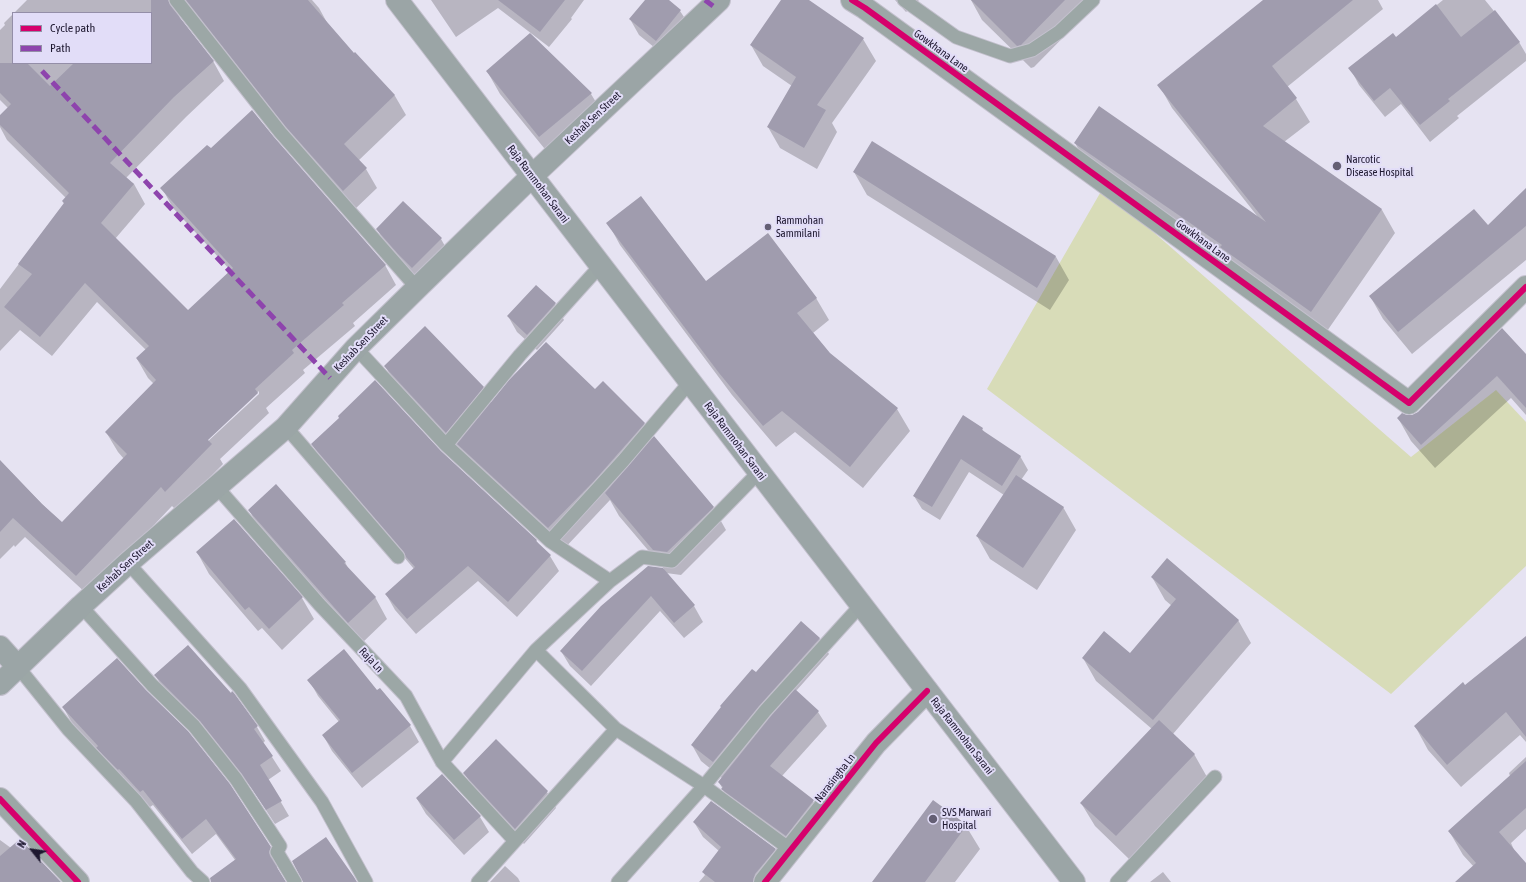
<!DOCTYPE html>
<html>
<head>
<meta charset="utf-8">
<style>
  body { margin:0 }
  #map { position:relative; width:1526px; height:882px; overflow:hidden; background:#e6e3f2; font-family:"Asap Condensed",sans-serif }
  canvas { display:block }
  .legend { position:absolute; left:12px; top:12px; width:140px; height:52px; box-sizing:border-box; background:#e2ddf8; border:1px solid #948ea8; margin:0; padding:5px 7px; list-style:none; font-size:12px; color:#1e1830 }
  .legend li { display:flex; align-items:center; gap:8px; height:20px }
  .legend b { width:20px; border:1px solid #948ea8 }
  .north { position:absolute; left:12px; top:830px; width:40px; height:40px; -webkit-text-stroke:3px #e2ddf8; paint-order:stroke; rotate:300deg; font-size:11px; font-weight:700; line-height:16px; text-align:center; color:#1e1830 }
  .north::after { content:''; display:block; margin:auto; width:14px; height:18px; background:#1e1830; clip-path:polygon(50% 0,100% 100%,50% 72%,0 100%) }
</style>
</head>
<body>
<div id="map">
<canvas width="1526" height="882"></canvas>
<ul class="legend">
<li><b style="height:5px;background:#d6006c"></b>Cycle path</li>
<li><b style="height:5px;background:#8e44ad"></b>Path</li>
</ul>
<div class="north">N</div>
</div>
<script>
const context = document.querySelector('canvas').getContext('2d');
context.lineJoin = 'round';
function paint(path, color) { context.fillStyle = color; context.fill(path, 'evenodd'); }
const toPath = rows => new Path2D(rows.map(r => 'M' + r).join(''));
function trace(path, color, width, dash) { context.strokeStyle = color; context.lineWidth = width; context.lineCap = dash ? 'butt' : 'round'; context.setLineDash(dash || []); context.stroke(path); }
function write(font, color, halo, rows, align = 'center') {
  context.font = font + ' "Asap Condensed",sans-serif'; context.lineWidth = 4; context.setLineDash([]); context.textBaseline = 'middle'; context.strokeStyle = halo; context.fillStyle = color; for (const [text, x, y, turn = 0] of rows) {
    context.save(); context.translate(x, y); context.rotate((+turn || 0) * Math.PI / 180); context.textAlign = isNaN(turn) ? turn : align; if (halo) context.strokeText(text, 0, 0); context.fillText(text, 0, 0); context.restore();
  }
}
paint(toPath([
  [1103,188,1411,457,1496,390,1526,422,1526,566,1391,694,987,389]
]), '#d8dcb8');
paint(toPath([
  [27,0,312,0,319,8,330,28,354,55,355,54,395,96,406,115,358,161,366,169,377,188,354,210,186,12,179,17,213,61,224,81,186,117,126,178,134,184,145,204,115,239,188,311,231,271,173,208,162,188,211,150,273,138,385,265,396,285,353,323,355,326,303,370,305,373,266,408,269,413,220,459,223,464,177,511,172,506,88,595,25,537,15,547,14,545,0,559,0,461,42,504,62,523,124,459,118,452,106,432,154,384,148,378,137,359,146,350,97,302,52,356,20,330,0,351,0,289,64,204,63,201,66,198,7,140,0,127,0,116,8,108,0,100,0,30,5,25,4,23,13,14,13,63,151,63,151,13,14,13],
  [259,391,259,394,205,444,204,443],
  [431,0,584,0,571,18,572,19,549,47,498,8,456,37],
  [646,0,667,0,680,11,690,26,665,56,639,35,630,19],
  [783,0,808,0,863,39,876,61,832,123,837,132,817,169,780,148,768,127,792,86,763,66,751,45],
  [895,0,919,0,906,12],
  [971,0,1100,0,1034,67,1031,68,982,20],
  [1264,0,1378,0,1383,9,1287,87,1296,99,1310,122,1284,142,1382,210,1395,233,1325,334,1088,166,1075,143,1258,217,1172,108,1159,85],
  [1443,0,1485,0,1519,42,1526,54,1526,61,1457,116,1459,118,1430,142,1401,104,1385,117,1359,85,1350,68,1396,38],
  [530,35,591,94,605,117,553,159,500,94,487,71],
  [872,142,1056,257,1069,280,1050,310,867,195,854,172],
  [1526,190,1526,260,1412,354,1383,319,1370,296,1488,226],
  [608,223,706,282,816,298,829,320,813,333,829,353,897,409,910,431,863,488,795,432,776,447,732,395,620,245],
  [377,229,441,239,450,255,422,283,386,245],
  [555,304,564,320,537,350,517,332,508,316],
  [1526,356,1526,415,1511,398,1435,468,1411,441,1398,418,1413,416],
  [385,366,483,387,492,403,595,391,644,423,653,439,713,507,726,530,681,575,666,573,694,606,703,622,684,638,660,611,591,686,570,666,561,651,648,567,664,569,619,516,610,500,562,551,459,455,398,389],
  [982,429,985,433,1020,456,1028,470,1021,480,1063,507,1076,530,1037,590,990,559,977,536,1004,495,969,472,940,520,922,509,914,496],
  [312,444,536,540,539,545,550,556,559,571,517,617,478,581,416,634,395,610,386,594,414,569,321,459],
  [249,510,345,562,350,572,375,597,387,619,361,644,261,532],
  [197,552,302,598,314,619,282,650,262,628,258,631,209,574],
  [1152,577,1238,620,1251,643,1173,734,1194,754,1207,777,1129,859,1095,826,1081,803,1152,729,1096,681,1083,658,1130,655,1172,606,1165,600],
  [801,622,820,639,829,654,796,691,818,712,827,726,782,776,813,801,822,815,794,850,730,803,719,782,722,778,701,761,692,745],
  [1526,637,1526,742,1520,735,1461,787,1428,750,1415,726],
  [155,675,233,694,257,727,265,741,263,743,281,771,268,780,289,816,275,824,252,789,210,736,164,690],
  [309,680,377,691,380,689,410,726,419,742,362,788,332,751,323,735,339,722,318,696],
  [63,707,270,847,279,863,277,868,285,882,221,882,235,860,216,834,192,854,153,805,150,807,129,784,127,785,72,723],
  [1526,757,1526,829,1511,843,1515,852,1526,864,1526,882,1473,882,1474,867,1463,855,1449,831,1510,776,1509,773],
  [464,773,547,792,556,808,524,844,474,789],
  [442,776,480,817,489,832,464,855,426,814,417,799],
  [694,822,775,849,783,864,769,882,699,882,705,875,703,872,719,851,703,837],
  [966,826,980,849,955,882,873,882],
  [0,840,11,848,59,882,0,882],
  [505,866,518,878,520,882,490,882],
  [1163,872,1171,882,1150,882]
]), '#0003');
paint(toPath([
  [151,0,168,0,170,5,214,61,174,97,110,163,134,184,101,223,188,310,233,268,160,188,207,145,211,148,252,110,274,137,386,265,342,303,344,305,292,350,294,353,255,389,258,393,208,440,212,444,165,492,161,487,76,576,13,518,0,532,0,460,42,504,62,522,127,454,105,432,156,380,136,358,149,346,85,283,40,337,4,307,32,274,18,264,64,203,62,201,69,193,0,125,0,115,11,104,0,93,0,63,27,63,50,86,74,63,151,63],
  [186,0,308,0,354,53,355,52,395,95,344,144,367,168,343,191,286,127],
  [498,0,565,0,540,32],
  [645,0,669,0,681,10,656,41,629,19],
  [781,0,809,0,864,38,817,105,826,110,804,148,767,127,796,77,750,45],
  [971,0,1065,0,1021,45,1017,46],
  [1263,0,1353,0,1272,66,1297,98,1263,126,1382,209,1311,312,1220,247,1222,245,1074,143,1099,106,1266,222,1157,85],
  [1436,4,1461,37,1495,10,1520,42,1448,99,1450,101,1420,125,1390,88,1374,101,1348,68,1393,33,1396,37],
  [530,33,592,93,539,137,486,71],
  [872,141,1056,256,1037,288,853,172],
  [1526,188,1526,226,1398,332,1369,296,1474,209,1488,225],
  [641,196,706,281,768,233,817,298,797,313,830,353,898,408,850,467,782,411,763,426,719,373,606,223],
  [403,201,442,238,412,268,398,254,376,229],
  [536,285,556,303,527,335,507,316],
  [425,326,484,387,446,433,384,366],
  [1502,328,1526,354,1526,408,1497,376,1421,445,1397,418,1402,413,1407,415,1412,415,1418,412],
  [546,342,595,389,603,381,645,423,594,481,548,528,457,444,509,380],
  [375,380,441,451,537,540,536,541,551,555,508,602,468,566,407,619,385,594,415,567,406,557,404,552,311,444,339,418,338,416],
  [963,415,983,428,982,430,1021,456,1002,486,961,459,932,507,913,496],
  [654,436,714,507,667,552,653,550,605,493],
  [1016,475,1064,507,1023,568,976,536],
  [276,484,346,562,344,563,376,597,348,623,248,510],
  [234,519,303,597,269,629,249,607,245,610,196,552],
  [1167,558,1239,620,1153,720,1082,658,1104,631,1130,653,1176,599,1151,577],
  [648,566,663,568,695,605,674,623,651,596,582,671,560,651,601,606],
  [801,621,820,638,759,706,713,762,691,745,721,707,720,706,752,669,756,672],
  [1526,636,1526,737,1506,712,1447,765,1414,726,1463,682,1465,685],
  [188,645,231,693,232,691,234,693,258,726,254,729,273,756,260,765,282,801,266,810,242,774,200,721,154,675],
  [344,649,377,690,380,688,411,725,352,773,322,735,340,720,307,680],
  [117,658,146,690,188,731,230,784,271,847,269,852,270,856,286,882,211,882,210,878,236,859,206,819,182,839,143,790,140,792,119,769,118,770,96,748,98,746,62,707],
  [795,689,819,711,770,766,814,800,786,836,721,789,723,787,718,782,771,716],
  [1159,720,1195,754,1116,836,1080,803],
  [496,739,548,791,515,829,463,773],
  [1526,761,1526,808,1499,832,1526,863,1526,882,1455,882,1476,863,1448,831],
  [442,774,481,816,454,840,416,798],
  [933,800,967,825,925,882,872,882],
  [711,801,776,849,755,874,753,882,715,882,702,872,721,847,693,822],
  [326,837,354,877,357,882,303,882,292,861],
  [20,839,61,882,0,882,0,856]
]), '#a09cae');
const lane = toPath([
  [176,0,280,132,417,288],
  [904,0,956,37,1010,56,1032,50,1059,32,1093,0],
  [356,348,446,445,520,355,601,265],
  [286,427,398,557],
  [446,445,550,541,610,581],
  [216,486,319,604,406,696,442,762,515,841],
  [550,541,623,461,690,382],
  [128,563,240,688,322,802,366,882],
  [81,606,152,685,194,726,236,779,280,846,277,852,295,882],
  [536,650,610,581,642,557,672,561,758,473],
  [18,667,68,729,136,801,192,872,203,882],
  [442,762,536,650,616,729,704,786,791,850],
  [478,882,616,729],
  [618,882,704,786,765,711,861,605],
  [1117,882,1215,777]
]);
const street = toPath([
  [852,0,865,8,1409,403,1526,287],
  [0,799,78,882],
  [765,882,876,743,927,691]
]);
const secondary = toPath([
  [397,0,1074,882],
  [0,647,18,667],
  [0,684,81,606,128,563,286,427,356,348,417,288,532,176,719,0]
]);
trace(lane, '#c3c0cd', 15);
trace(street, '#c3c0cd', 24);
trace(secondary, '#c3c0cd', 24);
trace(lane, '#9ca7a6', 13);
trace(street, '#9ca7a6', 22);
trace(secondary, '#9ba5a6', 22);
trace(toPath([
  [705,0,713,6],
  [42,71,330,378]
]), '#8e44ad', 5, [10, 5]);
trace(toPath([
  [852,0,865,8,1409,403,1526,287],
  [0,799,78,882],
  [765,882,876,743,927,691]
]), '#d6006c', 6);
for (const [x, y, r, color] of [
  [1337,166,5,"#645f74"],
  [768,227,4,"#645f74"],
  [933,819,5,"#645f74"]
]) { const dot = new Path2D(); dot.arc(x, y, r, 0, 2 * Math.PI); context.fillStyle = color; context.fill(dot); trace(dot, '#e2ddf8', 1.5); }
write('11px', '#1e1830', '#e2ddf8', [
  ["Gowkhana Lane",941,51,36],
  ["Keshab Sen Street",593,118,-43],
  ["Raja Rammohan Sarani",538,184,53],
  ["Gowkhana Lane",1203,241,36],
  ["Keshab Sen Street",361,344,-46],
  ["Raja Rammohan Sarani",735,441,53],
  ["Keshab Sen Street",125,566,-42],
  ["Raja Ln",371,660,47],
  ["Raja Rammohan Sarani",962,736,52],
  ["Narasingha Ln",835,778,-52]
]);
write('11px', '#1e1830', '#e2ddf8', [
  ["Narcotic",1346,160],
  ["Disease Hospital",1346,173],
  ["Rammohan",776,221],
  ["Sammilani",776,234],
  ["SVS Marwari",942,813],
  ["Hospital",942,826]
], 'left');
</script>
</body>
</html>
